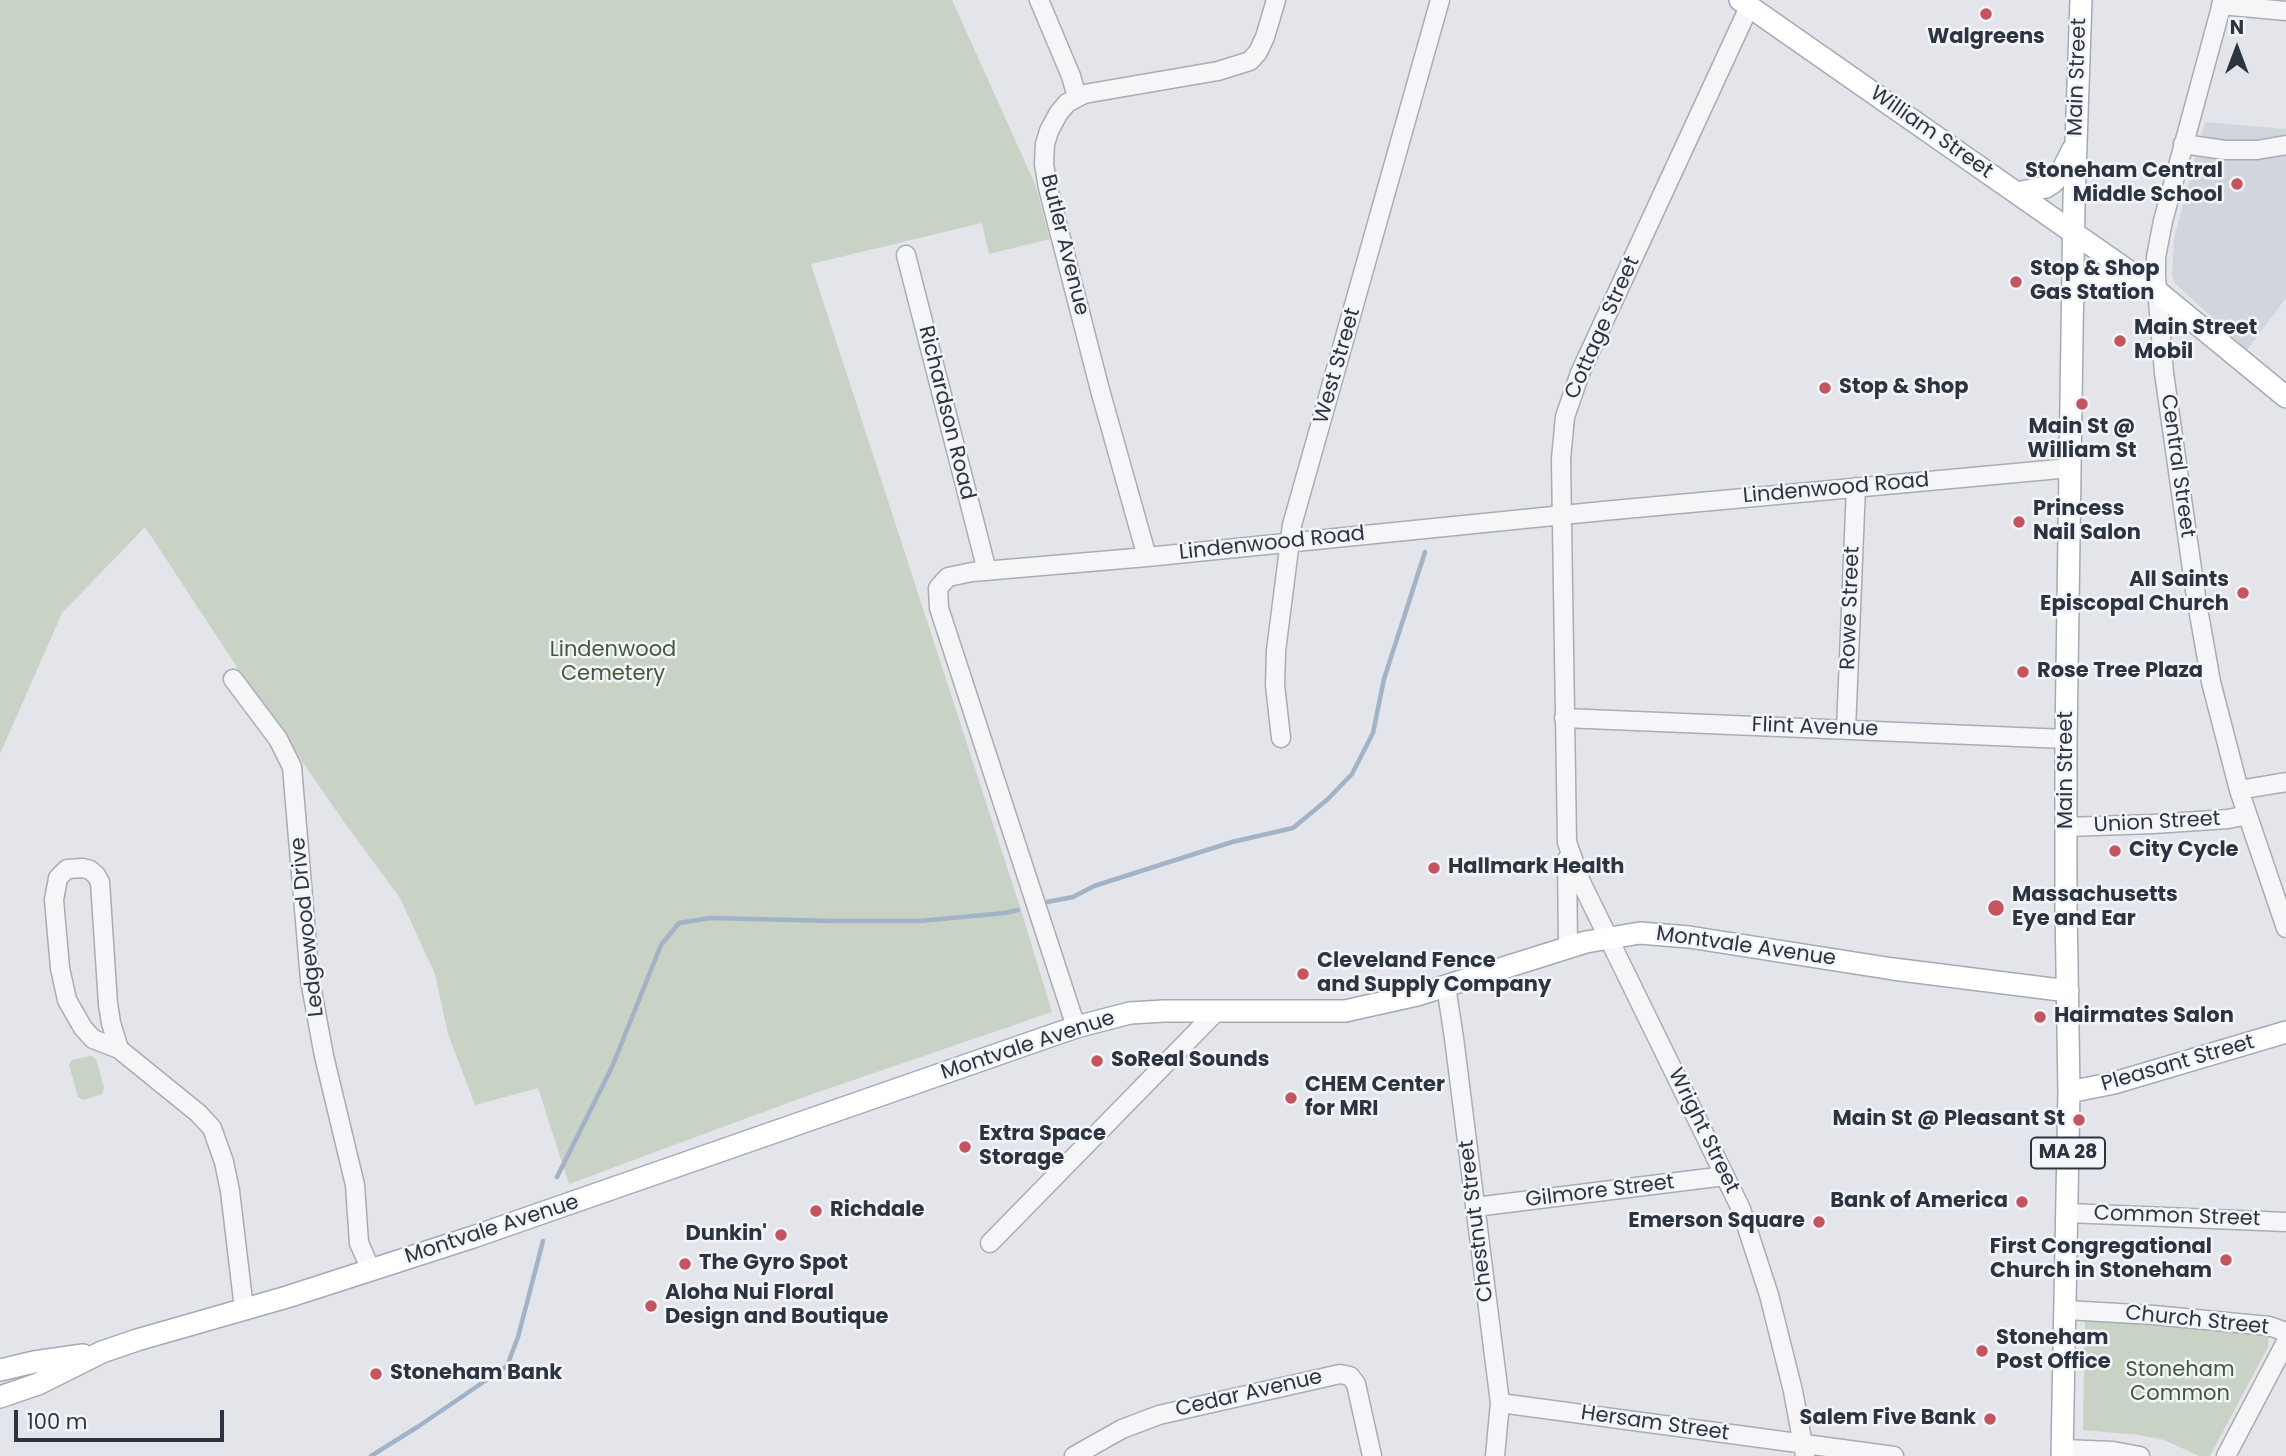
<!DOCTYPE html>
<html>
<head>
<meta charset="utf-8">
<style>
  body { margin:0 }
  #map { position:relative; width:2286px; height:1456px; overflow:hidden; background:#e3e5ea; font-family:Poppins,sans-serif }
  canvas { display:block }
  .north { position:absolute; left:2202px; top:14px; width:70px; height:70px; -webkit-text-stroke:5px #f3f4f7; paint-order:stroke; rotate:0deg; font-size:19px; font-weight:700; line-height:28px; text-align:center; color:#2c3341 }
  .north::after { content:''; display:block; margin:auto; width:24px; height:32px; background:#2c3341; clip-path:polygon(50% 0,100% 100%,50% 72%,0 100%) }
  .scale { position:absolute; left:14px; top:1410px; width:210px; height:32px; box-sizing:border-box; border:4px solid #2c3341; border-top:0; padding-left:9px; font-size:21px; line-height:24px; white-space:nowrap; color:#2c3341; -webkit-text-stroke:5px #f3f4f7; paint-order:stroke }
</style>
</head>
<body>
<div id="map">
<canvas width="2286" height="1456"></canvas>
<div class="north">N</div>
<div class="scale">100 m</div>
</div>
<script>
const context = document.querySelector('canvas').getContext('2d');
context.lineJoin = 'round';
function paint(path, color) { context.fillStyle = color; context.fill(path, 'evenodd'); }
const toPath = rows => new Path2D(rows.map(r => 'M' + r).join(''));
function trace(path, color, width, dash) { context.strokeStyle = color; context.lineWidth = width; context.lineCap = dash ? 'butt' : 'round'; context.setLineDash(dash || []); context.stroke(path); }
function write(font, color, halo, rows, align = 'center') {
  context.font = font + ' Poppins,sans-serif'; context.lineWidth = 5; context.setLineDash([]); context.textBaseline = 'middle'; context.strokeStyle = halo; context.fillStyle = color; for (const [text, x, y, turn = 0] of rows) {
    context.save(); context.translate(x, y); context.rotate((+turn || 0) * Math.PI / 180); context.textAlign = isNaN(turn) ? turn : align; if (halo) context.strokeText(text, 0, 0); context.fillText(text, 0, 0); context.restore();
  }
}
paint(toPath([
  [2205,122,2286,129,2286,298,2247,350,2175,283,2172,276,2174,239]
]), '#d1d5dc');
paint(toPath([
  [0,0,952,0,1035,184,1050,239,989,254,982,223,811,264,1021,910,1052,1012,801,1098,569,1184,538,1088,475,1105,448,1034,435,974,400,898,344,822,239,670,145,527,62,613,0,754],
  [91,1056,96,1059,104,1088,102,1094,83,1100,78,1097,69,1065,72,1060],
  [2085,1315,2269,1333,2268,1347,2210,1456,2199,1456,2164,1440,2139,1435,2083,1430]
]), '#c8d3c5');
trace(toPath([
  [1047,902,1073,897,1094,886,1232,842,1293,828,1328,799,1352,774,1373,733,1384,679,1425,552],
  [557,1177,612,1067,661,945,679,923,710,918,835,921,919,921,1005,913,1018,910],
  [371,1456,419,1426,507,1366,518,1337,543,1241]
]), '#a2b2c7', 4.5);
const minor = toPath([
  [1039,0,1071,76,1077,97],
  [2223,0,2163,221,2156,257,2156,276,2164,373,2196,597,2211,682,2239,790,2286,928],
  [2221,5,2286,11],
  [1749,7,1580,373,1565,417,1561,459,1567,842,1581,882,1741,1209,1769,1295,1793,1391,1805,1456],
  [2183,144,2225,150,2257,150,2286,145],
  [906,255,987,571],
  [1147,557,1100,390,1048,188,1044,164,1045,144,1049,131,1058,114,1067,103,1084,94,1218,71,1250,61,1258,52,1265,37,1276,0],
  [233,679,278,739,292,767,310,980,324,1056,355,1185,359,1243,371,1270],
  [1564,718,2066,739],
  [1846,730,1856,487],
  [1281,738,1275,685,1276,651,1292,525,1440,0],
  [2239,790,2286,782],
  [2067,827,2153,824,2228,819,2247,815],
  [1567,859,1568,948],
  [1446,986,1454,1038,1500,1403,1495,1456],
  [1076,1027,939,608,938,588,948,577,972,572,1147,557,1603,511,2070,468],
  [119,1049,93,1039,83,1028,67,1000,60,968,54,900,58,878,67,869,83,868,90,870,96,875,100,882,108,1004,111,1023,119,1049,198,1113,212,1128,224,1162,230,1191,244,1309],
  [1475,1207,1725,1176],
  [2068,1213,2286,1222],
  [990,1243,1217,1011],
  [2066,1310,2153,1315,2269,1326,2286,1332],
  [1500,1403,1894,1456],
  [2062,1449,2113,1451,2140,1456],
  [1074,1456,1122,1429,1159,1415,1340,1374,1350,1376,1356,1384,1372,1456],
  [2226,1456,2286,1342]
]);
const major = toPath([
  [1740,0,2157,291,2286,397],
  [2017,193,2046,187,2052,183,2060,175,2073,149],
  [2073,299,2083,284,2096,276,2116,273,2133,276],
  [2069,1092,2114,1083,2286,1032],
  [0,1370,34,1362,83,1355],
  [0,1397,38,1384,102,1352,137,1340,287,1297,473,1237,1076,1027,1130,1013,1164,1011,1345,1011,1417,995,1586,942,1640,933,1689,937,1893,969,2068,991],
  [2062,1456,2069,1092,2066,907,2066,739,2074,201,2081,0]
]);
trace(minor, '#a8acb4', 21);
trace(major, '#a3aab5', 24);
trace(minor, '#f6f6f9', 18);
trace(major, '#fff', 21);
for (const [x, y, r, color] of [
  [1986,14,7,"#c35460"],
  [2237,184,7,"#c35460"],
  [2016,282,7,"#c35460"],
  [2120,341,7,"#c35460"],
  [1825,388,7,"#c35460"],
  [2082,404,7,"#c35460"],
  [2019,522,7,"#c35460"],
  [2243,593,7,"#c35460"],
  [2023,672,7,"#c35460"],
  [2115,851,7,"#c35460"],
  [1434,868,7,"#c35460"],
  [1996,908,9,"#c35460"],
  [1303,974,7,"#c35460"],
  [2040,1017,7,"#c35460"],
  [1097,1061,7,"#c35460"],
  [1291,1098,7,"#c35460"],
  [2079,1120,7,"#c35460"],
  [965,1147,7,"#c35460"],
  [2022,1202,7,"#c35460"],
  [816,1211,7,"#c35460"],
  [1819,1222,7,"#c35460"],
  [781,1235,7,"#c35460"],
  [2226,1260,7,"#c35460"],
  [685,1264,7,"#c35460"],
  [651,1306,7,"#c35460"],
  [1982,1351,7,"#c35460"],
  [376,1374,7,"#c35460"],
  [1990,1419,7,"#c35460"]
]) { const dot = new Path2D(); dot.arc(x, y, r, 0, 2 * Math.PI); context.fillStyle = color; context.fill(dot); trace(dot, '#f3f4f7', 2.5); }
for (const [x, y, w] of [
  [2068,1153,74]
]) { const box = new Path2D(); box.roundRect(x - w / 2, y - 15.5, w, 31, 5); context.fillStyle = '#f3f4f7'; context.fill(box); trace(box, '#2c3341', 2); }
write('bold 19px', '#2c3341', null, [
  ["MA 28",2068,1153]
]);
write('bold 21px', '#2c3341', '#f3f4f7', [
  ["Walgreens",1986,38,"center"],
  ["Stoneham Central",2223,172,"right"],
  ["Middle School",2223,196,"right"],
  ["Stop & Shop",2030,270],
  ["Gas Station",2030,294],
  ["Main Street",2134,329],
  ["Mobil",2134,353],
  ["Stop & Shop",1839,388],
  ["Main St @",2082,428,"center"],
  ["William St",2082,452,"center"],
  ["Princess",2033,510],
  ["Nail Salon",2033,534],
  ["All Saints",2229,581,"right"],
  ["Episcopal Church",2229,605,"right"],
  ["Rose Tree Plaza",2037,672],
  ["City Cycle",2129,851],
  ["Hallmark Health",1448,868],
  ["Massachusetts",2012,896],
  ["Eye and Ear",2012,920],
  ["Cleveland Fence",1317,962],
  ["and Supply Company",1317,986],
  ["Hairmates Salon",2054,1017],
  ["SoReal Sounds",1111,1061],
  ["CHEM Center",1305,1086],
  ["for MRI",1305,1110],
  ["Main St @ Pleasant St",2065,1120,"right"],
  ["Extra Space",979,1135],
  ["Storage",979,1159],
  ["Bank of America",2008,1202,"right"],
  ["Richdale",830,1211],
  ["Emerson Square",1805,1222,"right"],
  ["Dunkin'",767,1235,"right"],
  ["First Congregational",2212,1248,"right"],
  ["Church in Stoneham",2212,1272,"right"],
  ["The Gyro Spot",699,1264],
  ["Aloha Nui Floral",665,1294],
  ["Design and Boutique",665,1318],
  ["Stoneham",1996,1339],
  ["Post Office",1996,1363],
  ["Stoneham Bank",390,1374],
  ["Salem Five Bank",1976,1419,"right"]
], 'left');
write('21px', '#2c3341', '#f3f4f7', [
  ["Main Street",2078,77,-88],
  ["William Street",1931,133,35],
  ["Butler Avenue",1064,245,76],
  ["Cottage Street",1603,328,-66],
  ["West Street",1338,366,-74],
  ["Richardson Road",946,413,76],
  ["Central Street",2177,466,82],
  ["Lindenwood Road",1836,489,-5],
  ["Lindenwood Road",1272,544,-6],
  ["Rowe Street",1851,608,-88],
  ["Flint Avenue",1815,728,2],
  ["Main Street",2067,770,-90],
  ["Union Street",2157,823,-3],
  ["Ledgewood Drive",308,927,-96],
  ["Montvale Avenue",1746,947,8],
  ["Montvale Avenue",1028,1046,-18],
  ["Pleasant Street",2178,1064,-16],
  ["Wright Street",1703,1131,64],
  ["Gilmore Street",1600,1192,-7],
  ["Common Street",2177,1217,2],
  ["Chestnut Street",1477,1221,-97],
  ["Montvale Avenue",492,1230,-18],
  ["Church Street",2197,1321,6],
  ["Cedar Avenue",1249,1394,-13],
  ["Hersam Street",1655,1424,8]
]);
write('21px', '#405b3b', '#f3f4f7', [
  ["Lindenwood",613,651],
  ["Cemetery",613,675],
  ["Stoneham",2180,1371],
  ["Common",2180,1395]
]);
</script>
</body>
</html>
